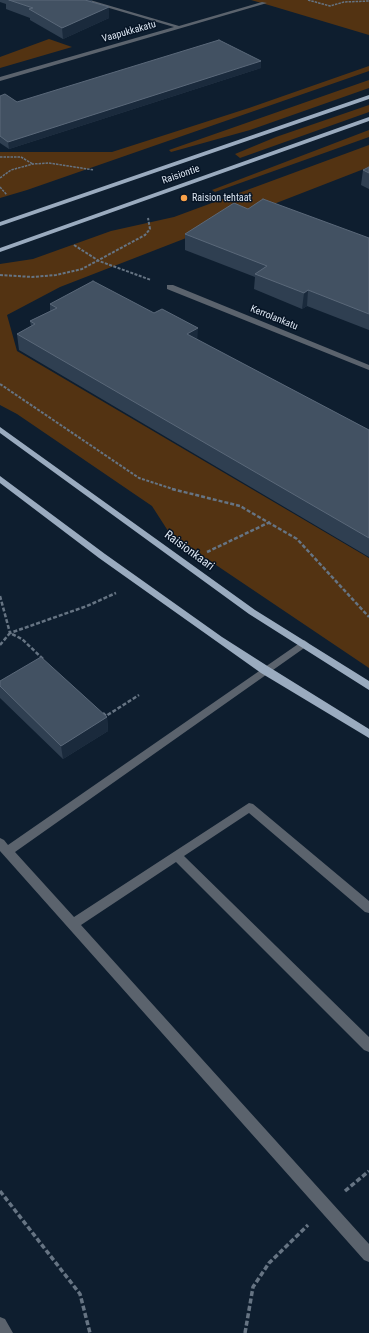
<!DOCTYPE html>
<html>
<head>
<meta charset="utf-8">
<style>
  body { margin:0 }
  canvas { display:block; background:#0e1e2f }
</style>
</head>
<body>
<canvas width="369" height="1333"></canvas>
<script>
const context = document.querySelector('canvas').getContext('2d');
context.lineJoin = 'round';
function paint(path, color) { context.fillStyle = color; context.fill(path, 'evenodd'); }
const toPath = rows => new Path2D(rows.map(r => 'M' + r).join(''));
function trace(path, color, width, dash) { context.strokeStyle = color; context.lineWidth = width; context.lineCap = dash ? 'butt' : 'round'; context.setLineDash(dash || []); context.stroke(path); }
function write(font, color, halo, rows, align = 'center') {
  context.font = font + ' "Roboto Condensed",sans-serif'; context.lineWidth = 3; context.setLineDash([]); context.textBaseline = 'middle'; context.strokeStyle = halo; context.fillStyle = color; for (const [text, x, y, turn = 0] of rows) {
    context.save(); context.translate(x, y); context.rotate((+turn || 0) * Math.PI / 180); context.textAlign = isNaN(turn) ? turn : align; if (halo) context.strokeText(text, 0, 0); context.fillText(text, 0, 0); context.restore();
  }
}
paint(toPath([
  [251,0,369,0,369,35,272,6],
  [49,39,72,47,0,68,0,57],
  [369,66,369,71,27,190,0,198,0,152,112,152,249,108],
  [369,80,369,88,250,130,171,152,169,150],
  [369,105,369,112,240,158,235,154,276,137],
  [369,130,369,137,215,192,212,190],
  [369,145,369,167,60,287,7,315,17,351,369,558,369,668,170,534,152,506,17,414,0,405,0,264,33,259,111,231,174,217]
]), '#533312');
trace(toPath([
  [308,0,330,6,344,2,369,1],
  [0,157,21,157,33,164],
  [0,178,11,170,33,164,49,163,94,170],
  [0,187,7,195]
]), '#667483', 1.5, [2.5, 1]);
trace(toPath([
  [74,245,99,261,151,280],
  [0,275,32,277,56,275,82,269,145,235,150,229,148,218],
  [0,384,139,478,176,490]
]), '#667483', 2, [3, 1.5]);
trace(toPath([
  [172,489,240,506,297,539,369,617],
  [207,552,270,522],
  [0,596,10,633,87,606,116,593],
  [0,645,10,633,22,639,43,659],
  [103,713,106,716,139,695]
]), '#667483', 2.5, [4, 2]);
trace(toPath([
  [0,1191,80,1294,90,1333],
  [345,1191,369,1171],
  [245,1333,253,1287,269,1263,308,1225]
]), '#667483', 3.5, [5, 2.5]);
paint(toPath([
  [82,0,90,0,179,26,262,2,267,3,0,81,0,77,174,27,82,0],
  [167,285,173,285,369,365,369,370,167,289,167,285],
  [304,640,307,642,309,644,307,646,15,852,74,917,249,803,253,804,369,901,369,913,365,912,249,813,184,856,369,1037,369,1052,364,1050,176,862,81,925,369,1244,369,1262,364,1260,0,851,0,838,4,840,8,845,304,640],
  [0,1317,5,1319,13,1333,0,1333,0,1317]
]), '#5b636d');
paint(toPath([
  [369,95,369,99,0,226,0,222,369,95],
  [369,117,369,121,0,252,0,248,369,117],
  [0,427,255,610,369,681,369,690,249,614,0,433,0,427],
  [0,476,105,554,222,637,269,667,369,729,369,738,261,673,216,641,99,558,0,483,0,476]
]), '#9aabbf');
paint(toPath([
  [0,0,92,0,92,2,109,7,109,18,63,39,30,20,30,18,6,9,6,4,0,2],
  [261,68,9,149,0,143,0,96,17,102],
  [369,167,369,189,361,185,363,170],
  [248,209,369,238,369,330,307,306,302,309,254,289,255,277,185,250,185,234],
  [50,304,198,340,369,430,369,557,19,350,17,334,31,326,30,321,50,311],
  [0,681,107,717,108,731,63,759,0,698]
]), '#2f3f51');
paint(toPath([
  [109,7,109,18,63,39,62,28],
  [261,61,261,68,9,149,8,142],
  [308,290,307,306,302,309,304,293],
  [198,328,197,345,187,334],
  [107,717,108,731,63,759,61,746]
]), '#1a2a3c');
const building = toPath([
  [9,0,85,0,109,7,62,28,29,9,33,8,9,0],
  [219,40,261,61,8,142,0,136,0,96,5,94,17,102,219,40],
  [369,167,369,173,363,170,369,167],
  [263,199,369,238,369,314,308,290,304,293,255,274,267,266,185,234,234,203,248,209,263,199],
  [93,281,154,313,162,309,198,328,187,334,369,430,369,538,17,334,35,324,30,321,57,308,50,304,93,281],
  [41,657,107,717,61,746,0,686,0,681,41,657]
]);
paint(building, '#425162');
trace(building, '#5a6879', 1);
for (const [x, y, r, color] of [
  [184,198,4,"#f8a14a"]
]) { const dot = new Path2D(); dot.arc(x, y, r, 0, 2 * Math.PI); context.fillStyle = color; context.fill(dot); trace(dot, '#061425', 1.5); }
write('10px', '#dce6f2', '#061425', [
  ["Vaapukkakatu",129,32,-16],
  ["Raisiontie",181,175,-19],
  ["Kerrolankatu",274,318,22]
]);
write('10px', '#dce6f2', '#061425', [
  ["Raision tehtaat",192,198]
], 'left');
write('12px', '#dce6f2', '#061425', [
  ["Raisionkaari",189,551,36]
]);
</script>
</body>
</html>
